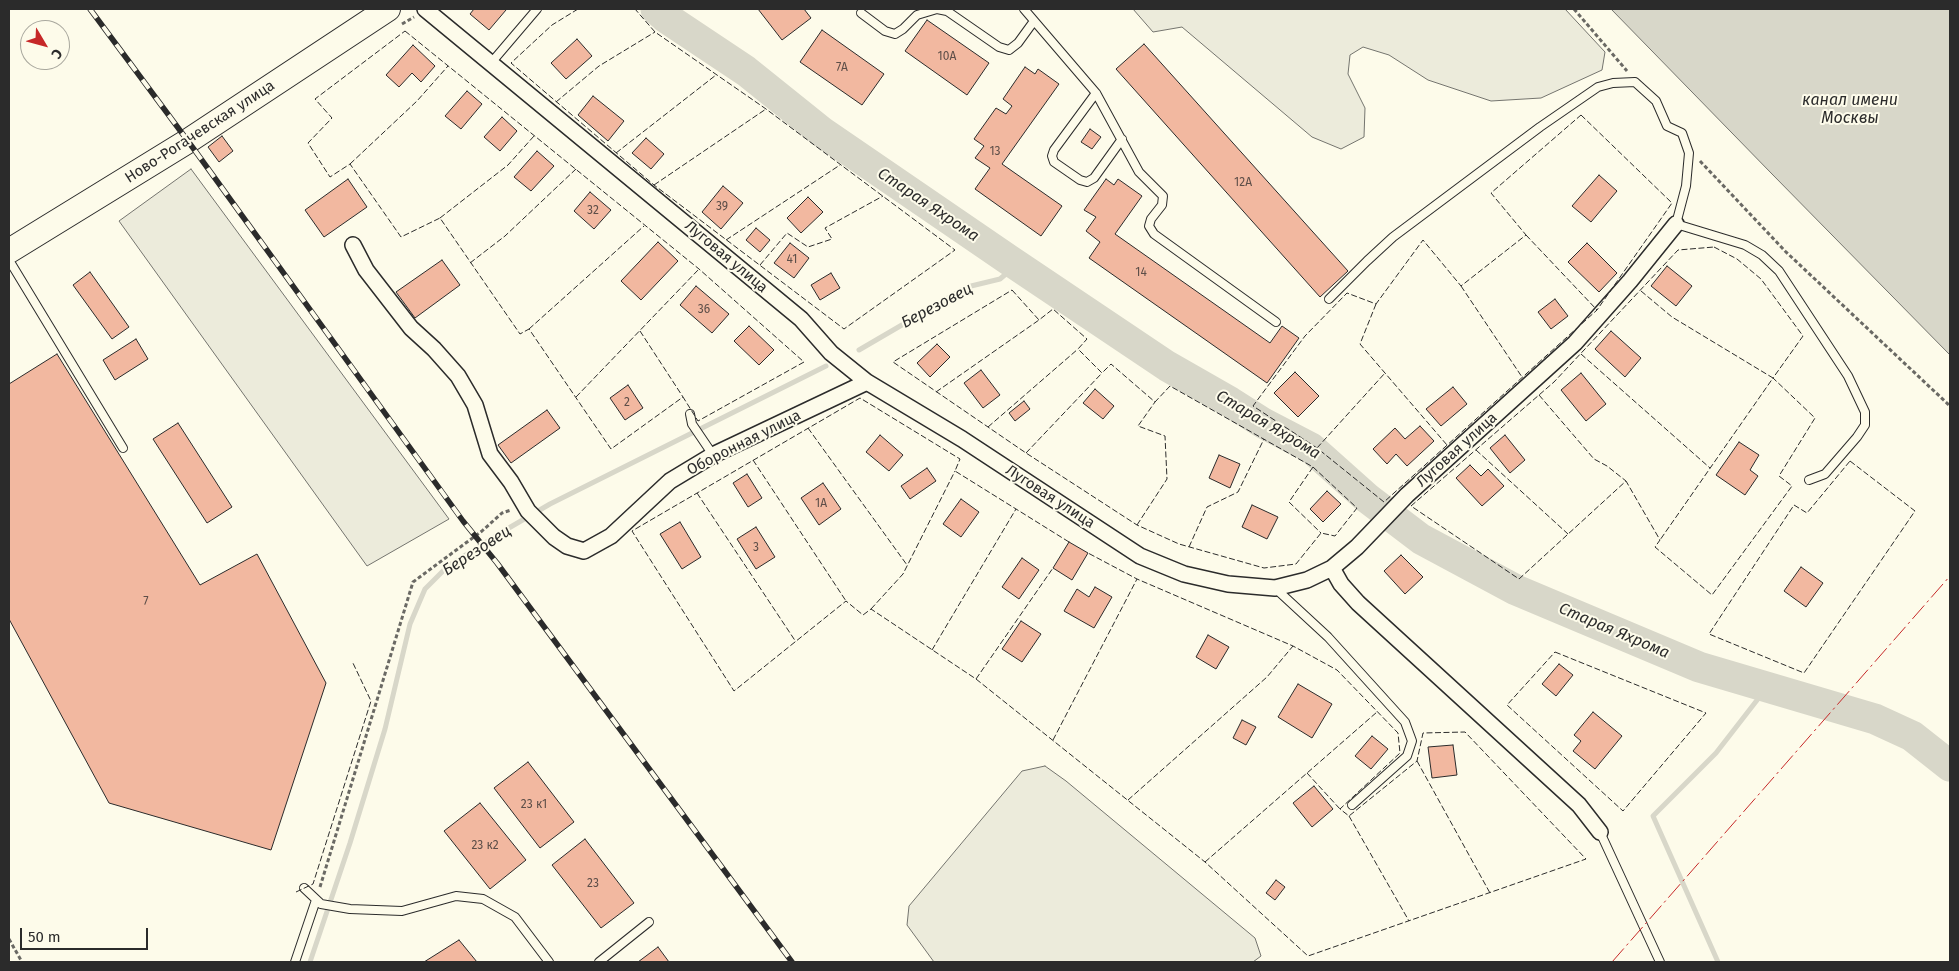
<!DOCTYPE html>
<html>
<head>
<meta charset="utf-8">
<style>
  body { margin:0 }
  #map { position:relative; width:1959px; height:971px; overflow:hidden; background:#fdfbea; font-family:"Fira Sans",sans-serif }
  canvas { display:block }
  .frame { position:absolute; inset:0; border:10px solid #2b2b2b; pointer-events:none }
  .north { position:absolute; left:20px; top:20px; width:50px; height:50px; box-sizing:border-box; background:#fdfbea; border:1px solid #a9a89e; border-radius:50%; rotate:127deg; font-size:14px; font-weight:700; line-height:20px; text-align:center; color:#2b2b2b }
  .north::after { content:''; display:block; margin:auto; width:18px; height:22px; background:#c62828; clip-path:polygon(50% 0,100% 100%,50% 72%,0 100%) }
  .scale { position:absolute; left:20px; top:928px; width:128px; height:22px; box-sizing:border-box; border:2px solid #2b2b2b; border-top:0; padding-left:6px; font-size:15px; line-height:18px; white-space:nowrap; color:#2b2b2b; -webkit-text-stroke:4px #fdfbea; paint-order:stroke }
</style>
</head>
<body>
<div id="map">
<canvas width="1959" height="971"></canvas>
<div class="frame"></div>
<div class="north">С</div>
<div class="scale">50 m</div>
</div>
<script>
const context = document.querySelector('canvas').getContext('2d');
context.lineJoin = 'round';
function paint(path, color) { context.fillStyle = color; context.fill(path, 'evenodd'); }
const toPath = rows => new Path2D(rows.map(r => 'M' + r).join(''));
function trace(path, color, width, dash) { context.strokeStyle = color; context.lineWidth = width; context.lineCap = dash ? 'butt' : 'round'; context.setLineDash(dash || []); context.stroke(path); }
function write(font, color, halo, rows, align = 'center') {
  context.font = font + ' "Fira Sans",sans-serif'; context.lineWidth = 4; context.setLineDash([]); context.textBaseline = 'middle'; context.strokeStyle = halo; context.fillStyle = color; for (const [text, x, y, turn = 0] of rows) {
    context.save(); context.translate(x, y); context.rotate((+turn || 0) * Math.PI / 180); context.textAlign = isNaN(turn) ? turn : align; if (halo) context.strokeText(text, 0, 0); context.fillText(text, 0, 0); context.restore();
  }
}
const green = toPath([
  [1133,9,1565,9,1605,52,1602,70,1541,98,1491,101,1428,80,1389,55,1363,47,1350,55,1348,74,1365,108,1364,137,1341,149,1312,137,1182,27,1153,32,1133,9],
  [191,169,449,519,367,566,119,221,191,169],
  [1045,766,1066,781,1255,938,1261,956,1253,962,934,962,907,925,909,906,1022,771,1045,766]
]);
paint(green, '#ecebdb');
trace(green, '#74746e', 1);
const water = toPath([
  [1611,9,1950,9,1950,355,1772,174,1611,9]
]);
paint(water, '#d8d7c9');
trace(water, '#74746e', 1);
trace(toPath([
  [859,350,967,287,1000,279,1007,273,1009,260],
  [310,962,350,843,385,729,410,624,425,589,448,566,502,532,550,504,826,366],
  [1718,962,1653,816,1716,753,1768,686]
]), '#d8d7c9', 5);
trace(toPath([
  [656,9,665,17,746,71,822,132,1009,260,1167,366,1230,402,1263,423,1311,448,1367,498,1421,539,1516,590,1699,667,1875,719,1912,736,1950,766]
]), '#d8d7c9', 31);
const building = toPath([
  [474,9,505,9,506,10,489,30,470,14,474,9],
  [758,9,804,9,811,18,782,40,758,9],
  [927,20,989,63,967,95,905,51,927,20],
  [822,30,884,74,862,105,800,62,822,30],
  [577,39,592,56,566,79,551,63,577,39],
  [1144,44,1348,271,1320,297,1116,69,1144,44],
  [413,45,435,66,421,82,412,73,399,87,386,75,413,45],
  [1025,67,1035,74,1038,69,1059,84,1002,164,1062,206,1041,236,975,189,990,168,975,158,984,146,974,139,996,108,1006,114,1012,106,1003,99,1025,67],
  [467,91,482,104,461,129,445,116,467,91],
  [593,96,624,121,608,141,578,115,593,96],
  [502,117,517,131,500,151,484,137,502,117],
  [1090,129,1101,137,1092,149,1081,142,1090,129],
  [222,136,233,151,219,162,208,147,222,136],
  [646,138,664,154,651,169,632,153,646,138],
  [537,151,554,166,531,191,514,177,537,151],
  [1599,175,1617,191,1591,222,1572,206,1599,175],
  [348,179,367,207,324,237,305,210,348,179],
  [1106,179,1114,185,1118,179,1142,196,1115,234,1270,343,1282,326,1299,338,1267,383,1089,258,1100,242,1086,231,1096,217,1084,210,1106,179],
  [723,186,743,203,721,229,702,212,723,186],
  [590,192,611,210,594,229,574,211,590,192],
  [808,197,823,212,801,233,787,218,808,197],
  [756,228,770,240,760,252,746,240,756,228],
  [658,242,678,261,641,300,621,281,658,242],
  [790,243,809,258,794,278,774,263,790,243],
  [1587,243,1617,273,1599,292,1568,262,1587,243],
  [442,260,460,285,415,318,396,292,442,260],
  [1667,266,1692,286,1676,306,1651,286,1667,266],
  [90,272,129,327,112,339,73,285,90,272],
  [831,273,840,288,820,300,811,285,831,273],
  [696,286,729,314,712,333,680,305,696,286],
  [1555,299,1568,316,1551,329,1538,312,1555,299],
  [749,326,774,350,759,365,734,341,749,326],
  [1611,331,1641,358,1625,377,1595,349,1611,331],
  [136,339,148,359,115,380,103,360,136,339],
  [937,344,950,357,930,377,917,363,937,344],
  [57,354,200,585,257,554,326,683,271,850,109,803,9,619,9,384,57,354],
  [981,370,1000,395,983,408,964,383,981,370],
  [1295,372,1319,396,1298,417,1274,393,1295,372],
  [1581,373,1606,404,1586,421,1561,390,1581,373],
  [628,385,643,408,625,420,610,398,628,385],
  [1453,387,1467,404,1441,426,1426,409,1453,387],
  [1095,389,1114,406,1103,419,1083,403,1095,389],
  [1024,401,1030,409,1015,421,1009,413,1024,401],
  [547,410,560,428,511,463,498,445,547,410],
  [178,423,232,507,207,523,153,439,178,423],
  [1420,426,1434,441,1407,466,1396,454,1387,464,1373,449,1395,428,1405,439,1420,426],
  [880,435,903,455,889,471,866,452,880,435],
  [1505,435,1525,460,1510,473,1490,448,1505,435],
  [1739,442,1759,455,1750,470,1758,476,1745,495,1716,475,1739,442],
  [1219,455,1240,464,1230,488,1209,478,1219,455],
  [1470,465,1481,476,1488,469,1504,486,1482,506,1456,478,1470,465],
  [927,468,936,481,910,499,901,486,927,468],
  [747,474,762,498,748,507,733,483,747,474],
  [823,483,841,509,819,525,801,498,823,483],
  [1327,491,1341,504,1323,522,1310,509,1327,491],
  [961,499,979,512,961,537,943,524,961,499],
  [1252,505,1278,517,1267,539,1242,527,1252,505],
  [680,522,701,557,682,569,660,534,680,522],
  [756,527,775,557,756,569,737,539,756,527],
  [1069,542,1088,553,1072,580,1053,568,1069,542],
  [1401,555,1423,577,1405,594,1384,571,1401,555],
  [1022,558,1039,570,1019,599,1002,587,1022,558],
  [1801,567,1823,583,1806,607,1784,591,1801,567],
  [1095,587,1112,597,1094,628,1064,611,1077,589,1089,597,1095,587],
  [1021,621,1041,634,1022,662,1002,649,1021,621],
  [1208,635,1229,647,1216,669,1196,657,1208,635],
  [1559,664,1573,675,1556,696,1542,684,1559,664],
  [1298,684,1332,704,1312,738,1278,717,1298,684],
  [1593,712,1622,736,1595,769,1573,751,1581,741,1574,735,1593,712],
  [1242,720,1256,727,1246,745,1233,738,1242,720],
  [1372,736,1388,749,1371,769,1355,756,1372,736],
  [1453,745,1457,775,1432,778,1428,747,1453,745],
  [528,762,574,822,540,848,494,788,528,762],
  [1314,786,1333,809,1312,827,1293,803,1314,786],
  [480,803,526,860,490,889,444,831,480,803],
  [585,839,634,903,601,928,552,865,585,839],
  [1276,880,1285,887,1275,900,1266,893,1276,880],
  [459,940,477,962,424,962,459,940],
  [658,947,669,962,638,962,658,947]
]);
paint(building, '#f2b8a0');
trace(building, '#2b2b2b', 1);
const service = toPath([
  [1024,9,1096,93,1139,172,1163,196,1162,205,1151,219,1149,226,1154,234,1276,322],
  [861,13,885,31,895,34,903,29,917,15,937,9,947,11,999,47,1009,50,1018,43,1034,21],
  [491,63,537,9],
  [1096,93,1054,150,1052,156,1054,162,1080,180,1087,182,1094,178,1122,139],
  [9,260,123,448],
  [1329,299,1367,261,1393,237,1540,127,1598,87,1613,83,1635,82,1656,101,1667,126,1682,133,1689,153,1686,186,1676,224,1745,245,1762,255,1779,271,1848,376,1865,412,1865,425,1857,437,1825,474,1809,480],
  [690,414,692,424,713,455],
  [1275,588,1328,637,1405,722,1412,741,1407,756,1352,805],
  [1600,832,1660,962],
  [304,888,321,904,350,909,402,911,456,896,483,899,515,917,549,962],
  [295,962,316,900],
  [599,962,649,922]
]);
const minor = toPath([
  [425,9,801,319,831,353,867,382,962,439,1140,556,1184,574,1228,584,1275,588,1307,580,1332,568,1357,547,1407,495,1575,343,1630,281,1676,224],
  [353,245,366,270,411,328,434,349,458,376,475,405,490,454,511,482,528,511,554,537,567,546,584,551,611,536,670,481,713,455,867,382],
  [1332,568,1341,584,1358,603,1579,805,1600,832]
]);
const primary = toPath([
  [9,251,188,141,388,9]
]);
trace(service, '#2b2b2b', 10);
trace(minor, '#2b2b2b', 18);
trace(primary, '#2b2b2b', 26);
trace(toPath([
  [1574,9,1627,71],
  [402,24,414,17],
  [1700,161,1785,251,1950,406],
  [320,887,413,582,482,531,502,513,511,510],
  [9,939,22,962]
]), '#6a6964', 3, [4, 2.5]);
trace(service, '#fdfbea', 8);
trace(minor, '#fdfbea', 15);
trace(primary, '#fdfbea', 24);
const rail = toPath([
  [90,9,196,152,463,521,497,563,792,962]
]);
trace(rail, '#2b2b2b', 5.5);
trace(rail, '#fdfbea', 4, [11]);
trace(toPath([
  [578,9,552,25,511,63,654,185,844,329,955,250,766,109,655,32,635,9],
  [405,31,699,269,804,362,698,421,683,397,611,449,529,329,520,334,440,218,401,237,350,164,330,177,308,143,332,118,315,99,405,31],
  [556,102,599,66,655,32],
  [1581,115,1672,203,1597,310,1384,502,1317,448,1253,406,1305,336,1347,293,1376,304,1423,240,1461,286,1526,235,1491,193,1581,115],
  [616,153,716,75],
  [350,164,417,101,448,66],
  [654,185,766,109],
  [440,218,508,165,534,136],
  [1526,235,1597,310],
  [726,240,840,165],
  [1714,247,1737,259,1761,279,1803,336,1773,378,1815,418,1779,476,1792,486,1712,595,1655,547,1660,540,1626,481,1519,579,1411,506,1554,382,1678,250,1714,247],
  [470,263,505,236,576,169],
  [760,265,787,233,808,247,832,239,825,228,883,196],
  [1461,286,1522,377],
  [1012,290,1039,320,1053,309,1087,339,1078,349,1102,373,1111,364,1155,402,1170,386,1313,467,1357,508,1335,536,1321,533,1296,564,1264,568,1179,544,1137,525,1026,453,893,362,1012,290],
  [1641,291,1672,317,1773,378,1660,540],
  [1376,304,1360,344,1447,445],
  [529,329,644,226],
  [640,331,683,397],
  [1581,354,1710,468],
  [936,392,1039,320],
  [1539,395,1594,459,1607,466,1626,481],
  [576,397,699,269],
  [988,427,1078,349],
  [808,428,907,565],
  [1317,448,1385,373],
  [1476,450,1568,534],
  [1026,453,1102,373],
  [753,460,846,601],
  [1850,461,1915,511,1804,673,1709,634,1794,505,1807,513,1850,461],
  [1313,467,1289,502,1321,533],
  [697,493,796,642],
  [1137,525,1167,479,1165,436,1138,426,1155,402],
  [1069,542,955,471,960,459,860,398,632,531,734,691,846,601,863,615,871,609,976,679,1205,862,1308,956,1586,859,1465,732,1423,733,1417,761,1349,816,1340,809,1400,753,1398,733,1337,670,1293,646,1137,579,1088,553],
  [1189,547,1207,507,1238,492,1264,439],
  [871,609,903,574,955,471],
  [932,650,1016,509],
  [1555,652,1706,713,1623,811,1507,705,1555,652],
  [976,679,1053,568],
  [1053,740,1137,579],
  [1417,761,1490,893],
  [1307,773,1340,809],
  [1128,800,1267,677,1293,646],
  [1349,816,1409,921],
  [1205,862,1377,712],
  [296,892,313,884,371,701,352,661]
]), '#2b2b2b', 1, [6, 2.5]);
trace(toPath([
  [1612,962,1950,576]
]), '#c62828', 1, [18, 4, 2.5, 4]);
write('12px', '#5d4e48', null, [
  ["10А",947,57],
  ["7А",842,68],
  ["13",995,152],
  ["12А",1243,183],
  ["39",722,207],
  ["32",593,211],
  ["41",792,260],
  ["14",1141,273],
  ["36",704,310],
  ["2",627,403],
  ["1А",821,504],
  ["3",756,548],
  ["7",146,602],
  ["23 к1",534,805],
  ["23 к2",485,846],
  ["23",593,884]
]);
write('15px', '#2b2b2b', '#fdfbea', [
  ["Ново-Рогачевская улица",200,132,-33],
  ["Луговая улица",726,257,40],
  ["Оборонная улица",744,443,-27],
  ["Луговая улица",1457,450,-42],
  ["Луговая улица",1050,497,33]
]);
write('italic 16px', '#2b2b2b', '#fdfbea', [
  ["канал имени",1850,101],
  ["Москвы",1850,119],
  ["Старая Яхрома",928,205,34],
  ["Березовец",937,306,-28],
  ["Старая Яхрома",1268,425,31],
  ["Березовец",477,551,-33],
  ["Старая Яхрома",1614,631,23]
]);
</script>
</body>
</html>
